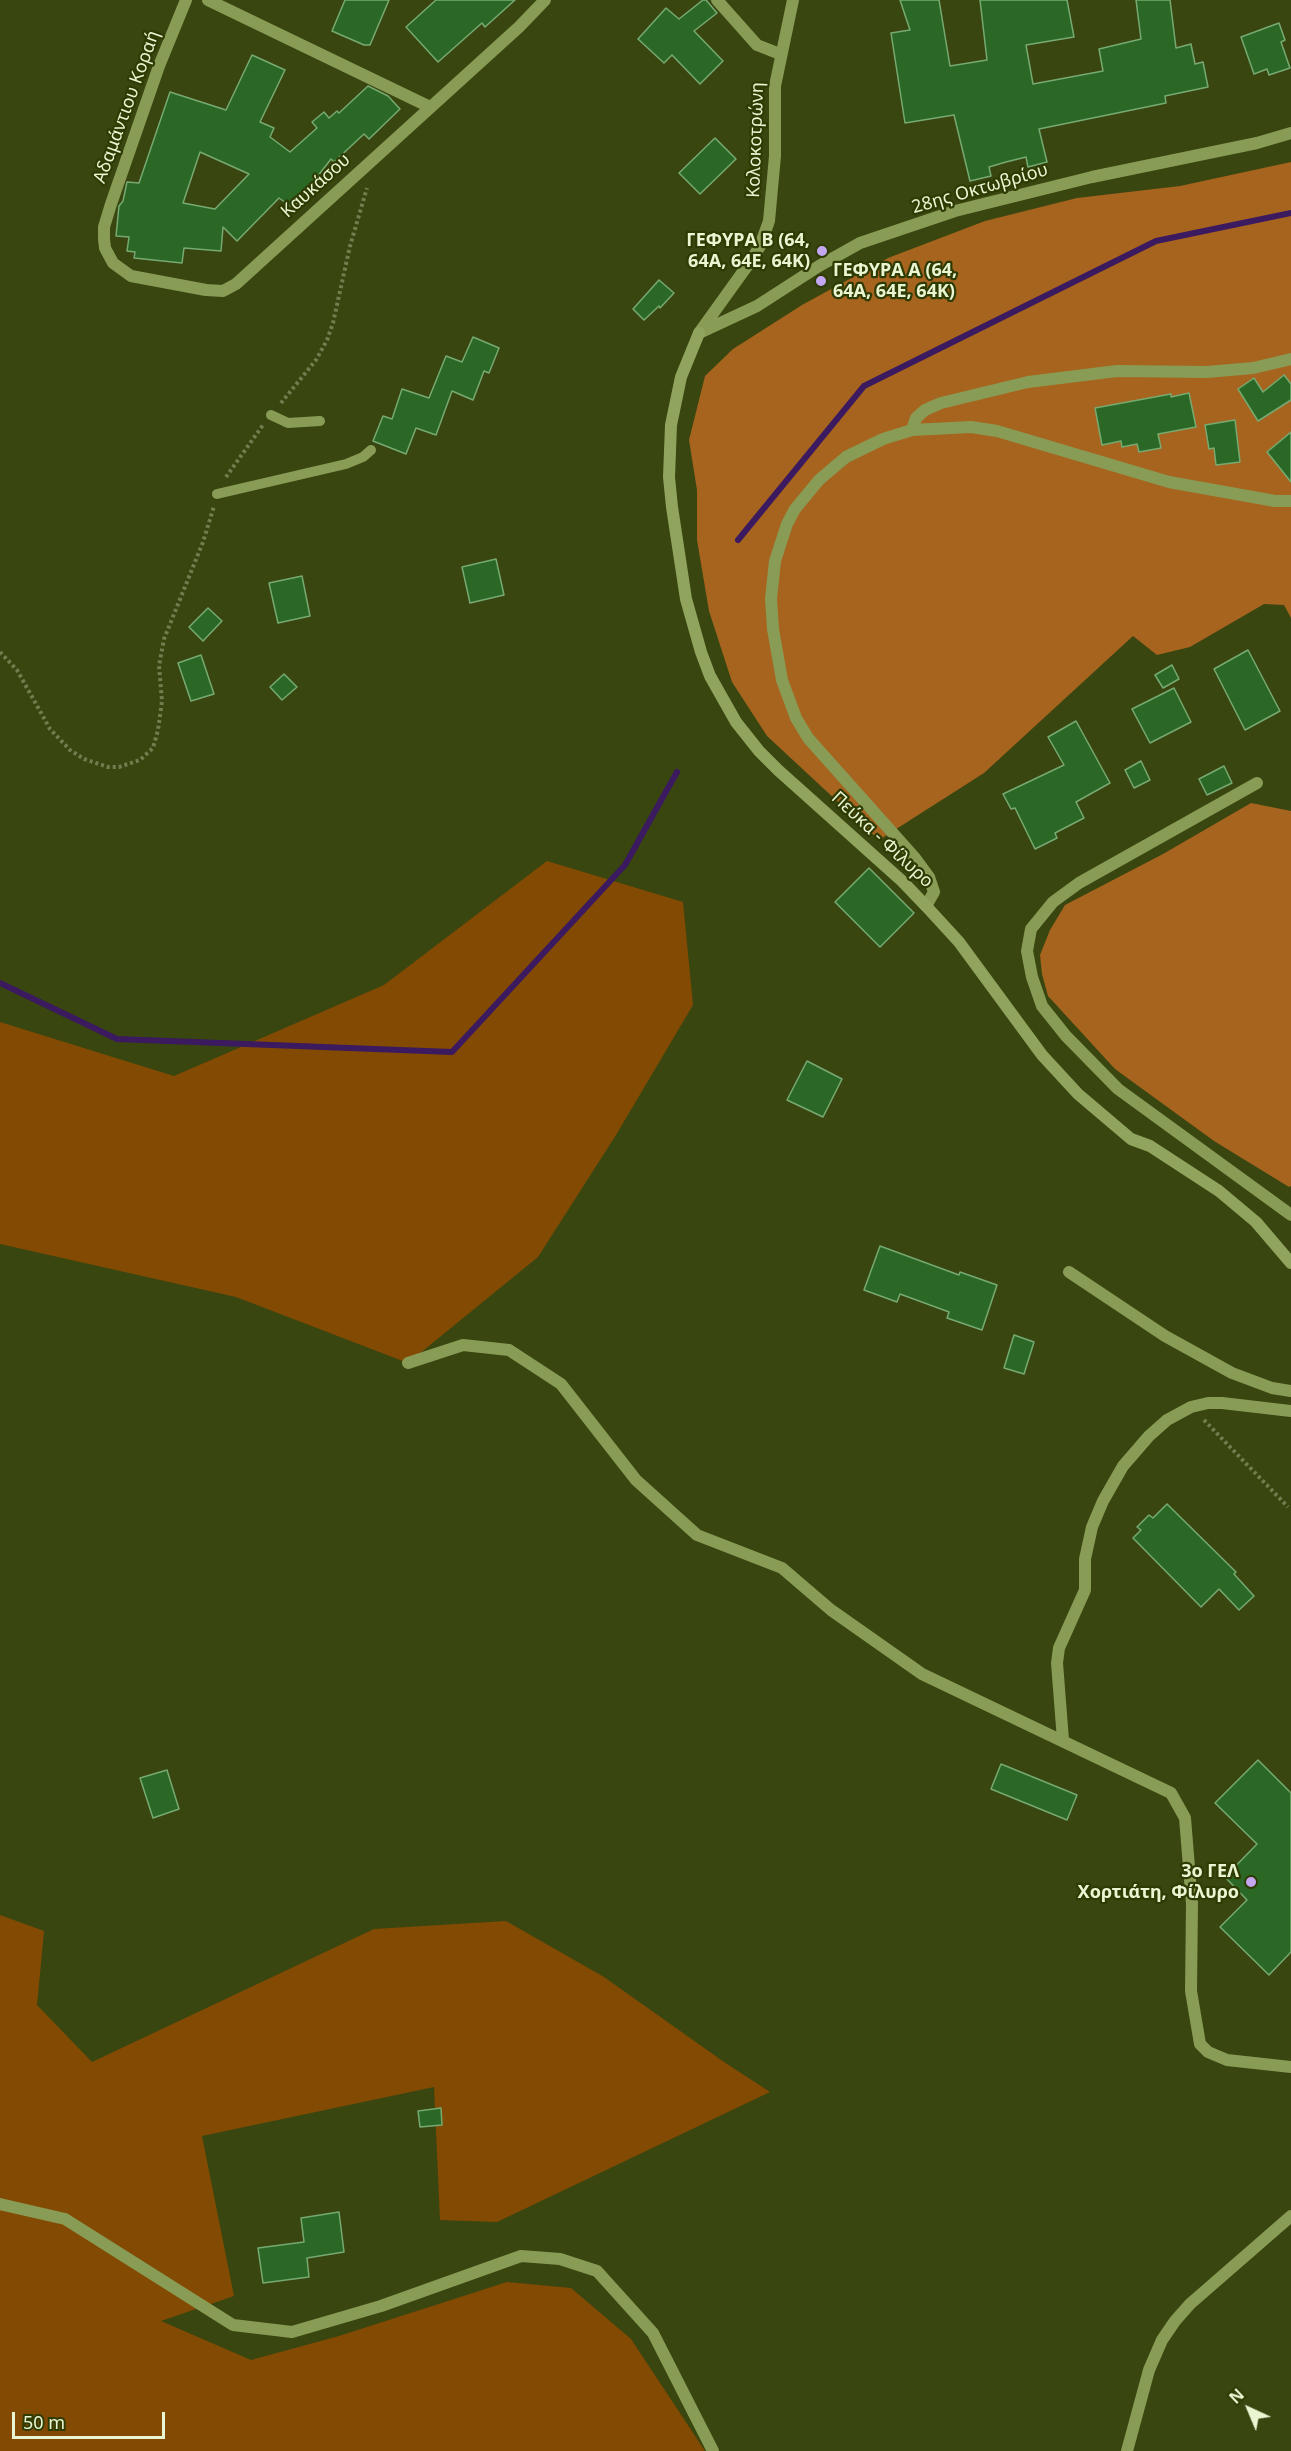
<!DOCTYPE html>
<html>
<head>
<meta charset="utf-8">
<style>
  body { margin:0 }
  #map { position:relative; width:1291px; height:2451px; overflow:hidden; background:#394610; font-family:"Noto Sans",sans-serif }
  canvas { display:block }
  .north { position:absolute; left:1219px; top:2379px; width:60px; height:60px; -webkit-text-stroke:4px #2e3b02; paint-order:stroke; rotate:316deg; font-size:16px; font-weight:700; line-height:24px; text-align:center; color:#eaf5d2 }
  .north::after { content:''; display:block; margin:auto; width:21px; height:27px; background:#eaf5d2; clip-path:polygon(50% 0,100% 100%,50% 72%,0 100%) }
  .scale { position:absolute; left:12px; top:2412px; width:153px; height:27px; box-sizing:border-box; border:3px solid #eaf5d2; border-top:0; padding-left:8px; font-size:18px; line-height:21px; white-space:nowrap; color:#eaf5d2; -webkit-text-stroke:4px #2e3b02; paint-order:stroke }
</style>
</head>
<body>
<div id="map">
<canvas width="1291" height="2451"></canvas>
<div class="north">N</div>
<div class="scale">50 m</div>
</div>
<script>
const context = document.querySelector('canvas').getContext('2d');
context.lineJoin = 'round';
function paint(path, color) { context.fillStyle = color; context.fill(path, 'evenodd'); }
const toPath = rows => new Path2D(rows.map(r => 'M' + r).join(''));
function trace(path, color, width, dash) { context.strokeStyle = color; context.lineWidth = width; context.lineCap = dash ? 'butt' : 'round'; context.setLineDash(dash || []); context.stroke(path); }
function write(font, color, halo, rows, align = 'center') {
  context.font = font + ' "Noto Sans",sans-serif'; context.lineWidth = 4.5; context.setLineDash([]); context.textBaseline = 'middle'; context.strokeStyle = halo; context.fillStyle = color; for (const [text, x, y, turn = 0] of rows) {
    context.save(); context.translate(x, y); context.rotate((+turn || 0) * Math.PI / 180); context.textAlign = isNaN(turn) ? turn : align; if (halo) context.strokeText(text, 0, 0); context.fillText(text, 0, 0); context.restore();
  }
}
paint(toPath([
  [547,861,683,902,693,1005,616,1135,538,1257,408,1363,236,1297,0,1244,0,1022,174,1076,384,985],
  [0,1915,44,1931,37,2005,92,2062,374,1929,506,1921,604,1977,724,2062,770,2092,497,2222,440,2220,434,2087,202,2136,234,2296,161,2321,251,2360,339,2336,507,2282,571,2288,631,2339,705,2451,0,2451]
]), '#834a03');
paint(toPath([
  [1291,162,1291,618,1284,605,1264,604,1190,647,1157,655,1133,636,984,773,879,840,767,736,732,682,709,611,697,540,697,490,689,440,705,376,733,349,802,305,888,258,985,221,1077,198,1180,186],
  [1251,803,1291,811,1291,1186,1289,1187,1214,1141,1115,1069,1048,996,1042,974,1040,955,1050,930,1065,905,1163,854]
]), '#a6641e');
trace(toPath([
  [738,540,864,386,1156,241,1291,213],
  [0,983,117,1039,452,1052,625,865,677,772]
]), '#3b1a5f', 6);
const building = toPath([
  [345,0,389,0,370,45,364,45,332,31,345,0],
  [436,0,515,0,485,27,482,23,438,62,406,27,436,0],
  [703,0,706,0,717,13,694,31,723,61,700,84,672,55,664,63,638,39,666,8,679,19,703,0],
  [900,0,939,0,950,66,987,60,980,0,1067,0,1074,37,1026,45,1033,84,1103,71,1099,49,1141,39,1136,0,1170,0,1176,48,1191,44,1195,64,1203,62,1208,87,1165,96,1166,103,1039,129,1047,162,1028,167,1026,157,1006,162,989,167,991,176,970,181,954,115,905,123,891,33,910,30,900,0],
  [1279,23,1285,40,1281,42,1290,68,1269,75,1267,69,1254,74,1241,37,1279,23],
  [252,55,285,70,260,122,274,128,270,137,290,152,317,128,312,122,324,112,329,118,337,111,339,113,368,86,388,96,400,109,369,139,364,134,334,162,331,159,293,208,279,198,237,241,223,227,221,251,184,248,182,263,134,258,135,252,127,251,129,237,116,236,119,206,123,201,127,182,139,183,170,92,226,110,252,55],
  [200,152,249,174,215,209,183,203,200,152],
  [715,138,736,159,700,194,679,173,715,138],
  [659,280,674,293,660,308,659,306,644,320,633,309,659,280],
  [473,337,499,348,489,373,484,371,473,400,452,391,436,435,416,428,406,454,373,441,383,416,392,419,402,389,429,398,446,356,462,362,473,337],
  [1284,375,1291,384,1291,400,1258,421,1238,389,1254,378,1263,392,1284,375],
  [1189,393,1196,427,1158,434,1161,448,1139,452,1137,444,1122,447,1121,441,1102,445,1095,408,1171,394,1171,397,1189,393],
  [1235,420,1240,462,1216,465,1214,448,1209,449,1205,425,1235,420],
  [1291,432,1291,482,1267,452,1291,432],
  [496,559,504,595,470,603,462,567,496,559],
  [302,576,310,616,278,623,269,583,302,576],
  [208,608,222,621,203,641,189,627,208,608],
  [1248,650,1280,711,1245,730,1214,669,1248,650],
  [201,655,214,694,191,701,178,663,201,655],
  [1172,665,1179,679,1163,688,1155,675,1172,665],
  [284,674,297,687,282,700,270,687,284,674],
  [1174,688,1191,722,1150,743,1132,709,1174,688],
  [1076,721,1110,783,1076,802,1084,818,1055,833,1057,838,1035,849,1015,808,1011,809,1003,794,1064,765,1048,737,1076,721],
  [1141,761,1150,780,1134,788,1125,770,1141,761],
  [1224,766,1232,783,1207,795,1199,779,1224,766],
  [869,868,914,913,880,947,835,902,869,868],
  [807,1061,842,1079,823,1117,787,1100,807,1061],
  [880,1246,959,1275,960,1272,997,1285,982,1330,947,1318,949,1312,900,1294,897,1302,864,1290,880,1246],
  [1014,1335,1034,1342,1024,1374,1004,1368,1014,1335],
  [1167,1504,1236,1572,1234,1574,1254,1596,1239,1610,1219,1589,1201,1607,1133,1538,1141,1530,1137,1527,1149,1515,1153,1518,1167,1504],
  [1258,1760,1291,1793,1291,1952,1269,1975,1220,1927,1247,1900,1225,1877,1257,1844,1215,1803,1258,1760],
  [1001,1764,1077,1795,1067,1820,991,1789,1001,1764],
  [167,1770,179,1809,153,1818,140,1778,167,1770],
  [441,2108,442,2125,420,2127,418,2111,441,2108],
  [339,2212,344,2252,307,2258,309,2277,263,2283,258,2248,304,2242,301,2218,339,2212]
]);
paint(building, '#2b6826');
trace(building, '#77aa72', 1.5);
trace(toPath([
  [281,403,316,360,327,340,333,323,350,246,367,188],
  [226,477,263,425],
  [0,652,17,670,50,729,70,750,84,759,108,767,119,767,140,760,153,748,158,730,162,701,159,666,164,639,203,542,214,506],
  [1204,1420,1288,1507]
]), '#727e4f', 4, [3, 3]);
trace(toPath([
  [271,415,288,423,320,421],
  [217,494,346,464,363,457,371,450]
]), '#889c56', 10);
trace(toPath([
  [186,0,159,66,111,204,104,227,104,239,105,248,113,263,131,276,206,290,223,291,236,284,519,27,545,0],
  [208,0,430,107],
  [717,0,757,45,780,54],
  [912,430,916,418,925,410,941,403,1028,382,1117,371,1207,372,1253,368,1291,359],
  [1257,783,1079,883,1053,902,1031,929,1027,951,1032,977,1042,1006,1066,1036,1118,1089,1291,1215],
  [926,906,934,892,929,877,915,858,808,738,796,718,782,680,773,629,771,599,775,561,787,524,795,509,819,480,846,457,883,439,912,430,971,427,997,431,1169,482,1275,501,1291,501],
  [1069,1272,1165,1336,1232,1373,1272,1388,1291,1391],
  [408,1363,463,1345,509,1350,561,1384,636,1480,697,1535,782,1568,831,1610,922,1674,1171,1793,1185,1818,1192,1904,1191,1991,1200,2044,1208,2052,1227,2060,1291,2067],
  [1063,1740,1057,1663,1059,1648,1085,1590,1085,1559,1092,1527,1103,1501,1123,1466,1149,1436,1167,1420,1191,1407,1208,1403,1222,1403,1291,1411],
  [0,2204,65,2219,233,2325,292,2332,381,2306,521,2256,560,2259,597,2271,653,2333,713,2451],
  [1127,2451,1149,2370,1162,2340,1175,2321,1190,2304,1291,2216]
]), '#889c56', 12);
trace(toPath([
  [699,333,757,306,819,266,860,243,955,211,1092,177,1257,143,1291,133],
  [699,333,750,262,760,246,769,221,775,156,775,86,793,0]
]), '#889c56', 12);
trace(toPath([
  [699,333,681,377,671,425,669,477,672,507,686,599,701,652,710,676,736,722,759,751,778,770,902,881,926,906,959,942,1042,1055,1078,1094,1131,1139,1150,1146,1219,1191,1256,1222,1291,1263]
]), '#90a45e', 12);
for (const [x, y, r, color] of [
  [822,251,6,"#c4a7f1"],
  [821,281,6,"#c4a7f1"],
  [1251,1882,6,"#c4a7f1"]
]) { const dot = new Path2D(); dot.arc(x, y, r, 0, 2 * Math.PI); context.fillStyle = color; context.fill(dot); trace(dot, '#2e3b02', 2); }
write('18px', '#eaf5d2', '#2e3b02', [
  ["Αδαμάντιου Κοραή",127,107,-70],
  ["Κολοκοτρώνη",756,140,-88],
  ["Καυκάσου",316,186,-42],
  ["28ης Οκτωβρίου",980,189,-16],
  ["Πεύκα - Φίλυρο",882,840,43]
]);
write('bold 18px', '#eaf5d2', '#2e3b02', [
  ["ΓΕΦΥΡΑ B (64,",810,241],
  ["64Α, 64Ε, 64Κ)",810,262],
  ["ΓΕΦΥΡΑ A (64,",833,271,"left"],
  ["64Α, 64Ε, 64Κ)",833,292,"left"],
  ["3ο ΓΕΛ",1239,1872],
  ["Χορτιάτη, Φίλυρο",1239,1893]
], 'right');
</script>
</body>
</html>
